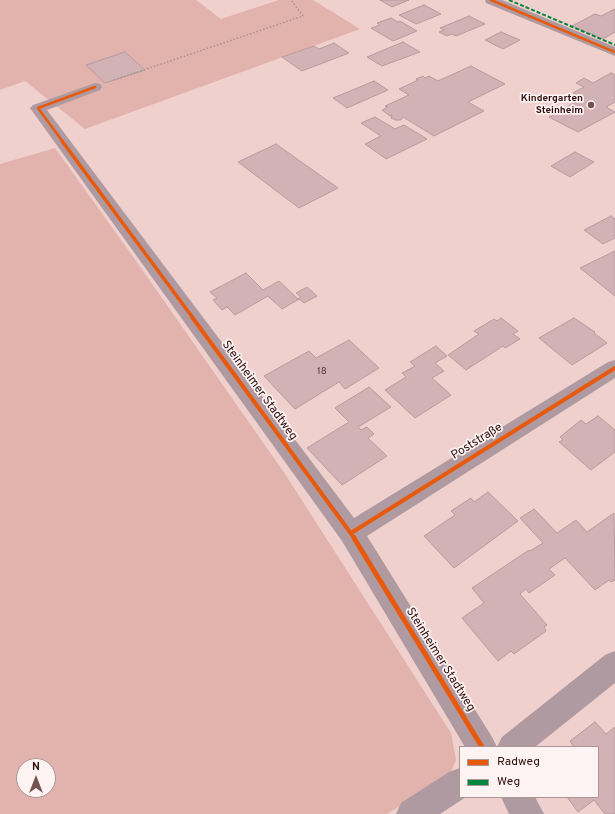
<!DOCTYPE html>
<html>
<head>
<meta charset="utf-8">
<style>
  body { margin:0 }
  #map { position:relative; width:615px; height:814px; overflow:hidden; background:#efd0cc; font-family:Overpass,sans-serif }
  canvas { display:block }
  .legend { position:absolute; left:459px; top:746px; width:140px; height:52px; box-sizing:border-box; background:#fdf3f2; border:1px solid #ab9896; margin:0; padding:5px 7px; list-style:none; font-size:12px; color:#300f0d }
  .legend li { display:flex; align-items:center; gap:8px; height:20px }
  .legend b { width:20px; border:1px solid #ab9896 }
  .north { position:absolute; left:16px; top:758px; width:40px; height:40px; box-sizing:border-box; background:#fdf3f2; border:1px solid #ab9896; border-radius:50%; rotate:0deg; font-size:11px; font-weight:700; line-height:16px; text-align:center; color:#300f0d }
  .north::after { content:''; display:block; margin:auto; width:14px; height:18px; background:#735350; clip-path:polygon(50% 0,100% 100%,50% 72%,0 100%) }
</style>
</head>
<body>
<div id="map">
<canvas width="615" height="814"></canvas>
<ul class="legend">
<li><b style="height:5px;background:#e8590c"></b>Radweg</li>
<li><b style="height:5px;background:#00873e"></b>Weg</li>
</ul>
<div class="north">N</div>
</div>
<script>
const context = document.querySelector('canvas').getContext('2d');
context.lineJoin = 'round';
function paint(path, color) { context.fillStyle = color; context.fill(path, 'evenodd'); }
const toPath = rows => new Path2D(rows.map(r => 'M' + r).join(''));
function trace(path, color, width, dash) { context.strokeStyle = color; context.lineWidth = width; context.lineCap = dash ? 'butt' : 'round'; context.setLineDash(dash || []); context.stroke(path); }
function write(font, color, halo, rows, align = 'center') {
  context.font = font + ' Overpass,sans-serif'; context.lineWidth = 3.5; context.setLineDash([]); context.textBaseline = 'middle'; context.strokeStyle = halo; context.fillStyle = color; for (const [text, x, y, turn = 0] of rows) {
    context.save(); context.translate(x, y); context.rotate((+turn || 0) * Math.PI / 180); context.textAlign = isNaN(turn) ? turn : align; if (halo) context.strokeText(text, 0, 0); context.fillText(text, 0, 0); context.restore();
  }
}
paint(toPath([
  [0,0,196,0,221,19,279,0,313,0,360,29,85,129,25,81,0,90],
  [55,148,134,258,285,474,451,733,456,760,451,772,434,785,387,814,0,814,0,164],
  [24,766,48,766,48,790,24,790]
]), '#e2b2ac');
const building = toPath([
  [380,0,409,0,392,7,380,0],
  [424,5,441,14,416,24,399,15,424,5],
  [615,9,615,32,603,39,572,26,595,14,601,16,615,9],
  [469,16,485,24,456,36,452,34,447,36,439,32,444,30,440,28,469,16],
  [391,18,398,22,400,21,417,31,393,41,371,28,380,25,377,23,391,18],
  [501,32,520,40,503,49,485,40,501,32],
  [403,42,420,52,382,66,367,57,403,42],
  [334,43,349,53,302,71,282,57,314,46,319,49,334,43],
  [125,52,145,70,105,83,86,65,125,52],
  [471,66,505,84,468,102,484,111,434,136,403,117,401,120,395,120,391,118,392,115,390,116,382,110,388,107,385,106,409,95,399,89,418,80,416,79,423,76,425,78,429,76,438,81,471,66],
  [611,73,615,75,615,102,606,107,615,112,578,132,549,117,583,98,573,93,584,87,576,83,584,78,593,83,611,73],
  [374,81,388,90,347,108,333,98,374,81],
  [375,117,395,129,404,125,427,139,386,159,365,144,381,136,361,123,375,117],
  [276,144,338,188,299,208,238,162,276,144],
  [575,152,594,162,570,177,551,166,575,152],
  [611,216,615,219,615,238,603,244,584,230,611,216],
  [615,251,615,296,580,268,615,251],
  [246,273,263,290,279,281,298,299,301,297,296,293,307,287,317,296,304,303,299,299,282,309,268,296,235,315,227,307,222,310,213,300,217,298,210,292,246,273],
  [501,318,518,331,513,334,520,339,505,348,503,346,466,370,448,355,479,334,474,331,494,319,497,321,501,318],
  [574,318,595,332,594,333,607,343,572,365,539,338,574,318],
  [349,340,379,368,345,389,339,382,295,409,264,376,309,351,316,358,349,340],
  [436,346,447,356,435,363,444,371,432,378,451,395,415,418,385,390,406,377,402,373,415,366,410,362,436,346],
  [369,387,391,407,358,427,361,430,367,427,374,434,368,438,387,456,342,485,307,448,349,422,335,408,369,387],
  [598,416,615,430,615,452,591,470,559,442,563,440,560,437,581,420,586,424,598,416],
  [488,492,518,521,454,568,424,536,455,515,451,511,471,498,474,502,488,492],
  [534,509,557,533,576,520,587,532,614,513,615,580,611,582,609,580,595,590,565,558,549,569,555,575,529,593,526,589,520,594,547,625,544,627,546,631,514,654,511,651,498,661,462,618,484,603,472,588,529,550,530,551,543,543,520,518,534,509],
  [595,722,606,734,615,727,615,814,605,814,594,800,578,812,567,797,598,797,598,747,574,747,570,741,595,722]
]);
paint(building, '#d2b2b4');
trace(building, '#b89b9d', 1);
trace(toPath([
  [114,80,303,16,291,0]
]), '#a69497', 1.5, [1.5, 2]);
paint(toPath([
  [95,83,100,84,102,87,100,90,47,110,354,518,608,362,615,360,615,378,367,536,492,737,497,747,465,747,342,541,30,108,33,105,95,83],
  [615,651,615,683,535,747,497,747,502,737,605,655,615,651],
  [460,768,460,797,466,797,440,814,396,814,401,803,449,772,460,768],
  [501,797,535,797,544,814,509,814,501,797]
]), '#ae9aa0');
paint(toPath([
  [485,0,502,0,615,47,615,56,486,3,485,0]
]), '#ae9a9e');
trace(toPath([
  [509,0,615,45]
]), '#00873e', 2, [4, 2]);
trace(toPath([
  [491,0,615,52],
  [63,142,38,108,95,87]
]), '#e8590c', 2.5);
trace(toPath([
  [62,141,193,318]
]), '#e8590c', 3.5);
trace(toPath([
  [192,317,355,539],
  [351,533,615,368]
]), '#e8590c', 4);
trace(toPath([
  [354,538,482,747]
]), '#e8590c', 5);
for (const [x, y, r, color] of [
  [591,105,4,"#735350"]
]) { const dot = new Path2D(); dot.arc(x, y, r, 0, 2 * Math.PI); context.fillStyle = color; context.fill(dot); trace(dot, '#fdf3f2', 1.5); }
write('bold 10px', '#300f0d', '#fdf3f2', [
  ["Kindergarten",583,99],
  ["Steinheim",583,111]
], 'right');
write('10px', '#583837', null, [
  ["18",322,372]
]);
write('12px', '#300f0d', '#fdf3f2', [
  ["Steinheimer Stadtweg",259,391,54],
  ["Poststraße",477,442,-32],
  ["Steinheimer Stadtweg",440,660,58]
]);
</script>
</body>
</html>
